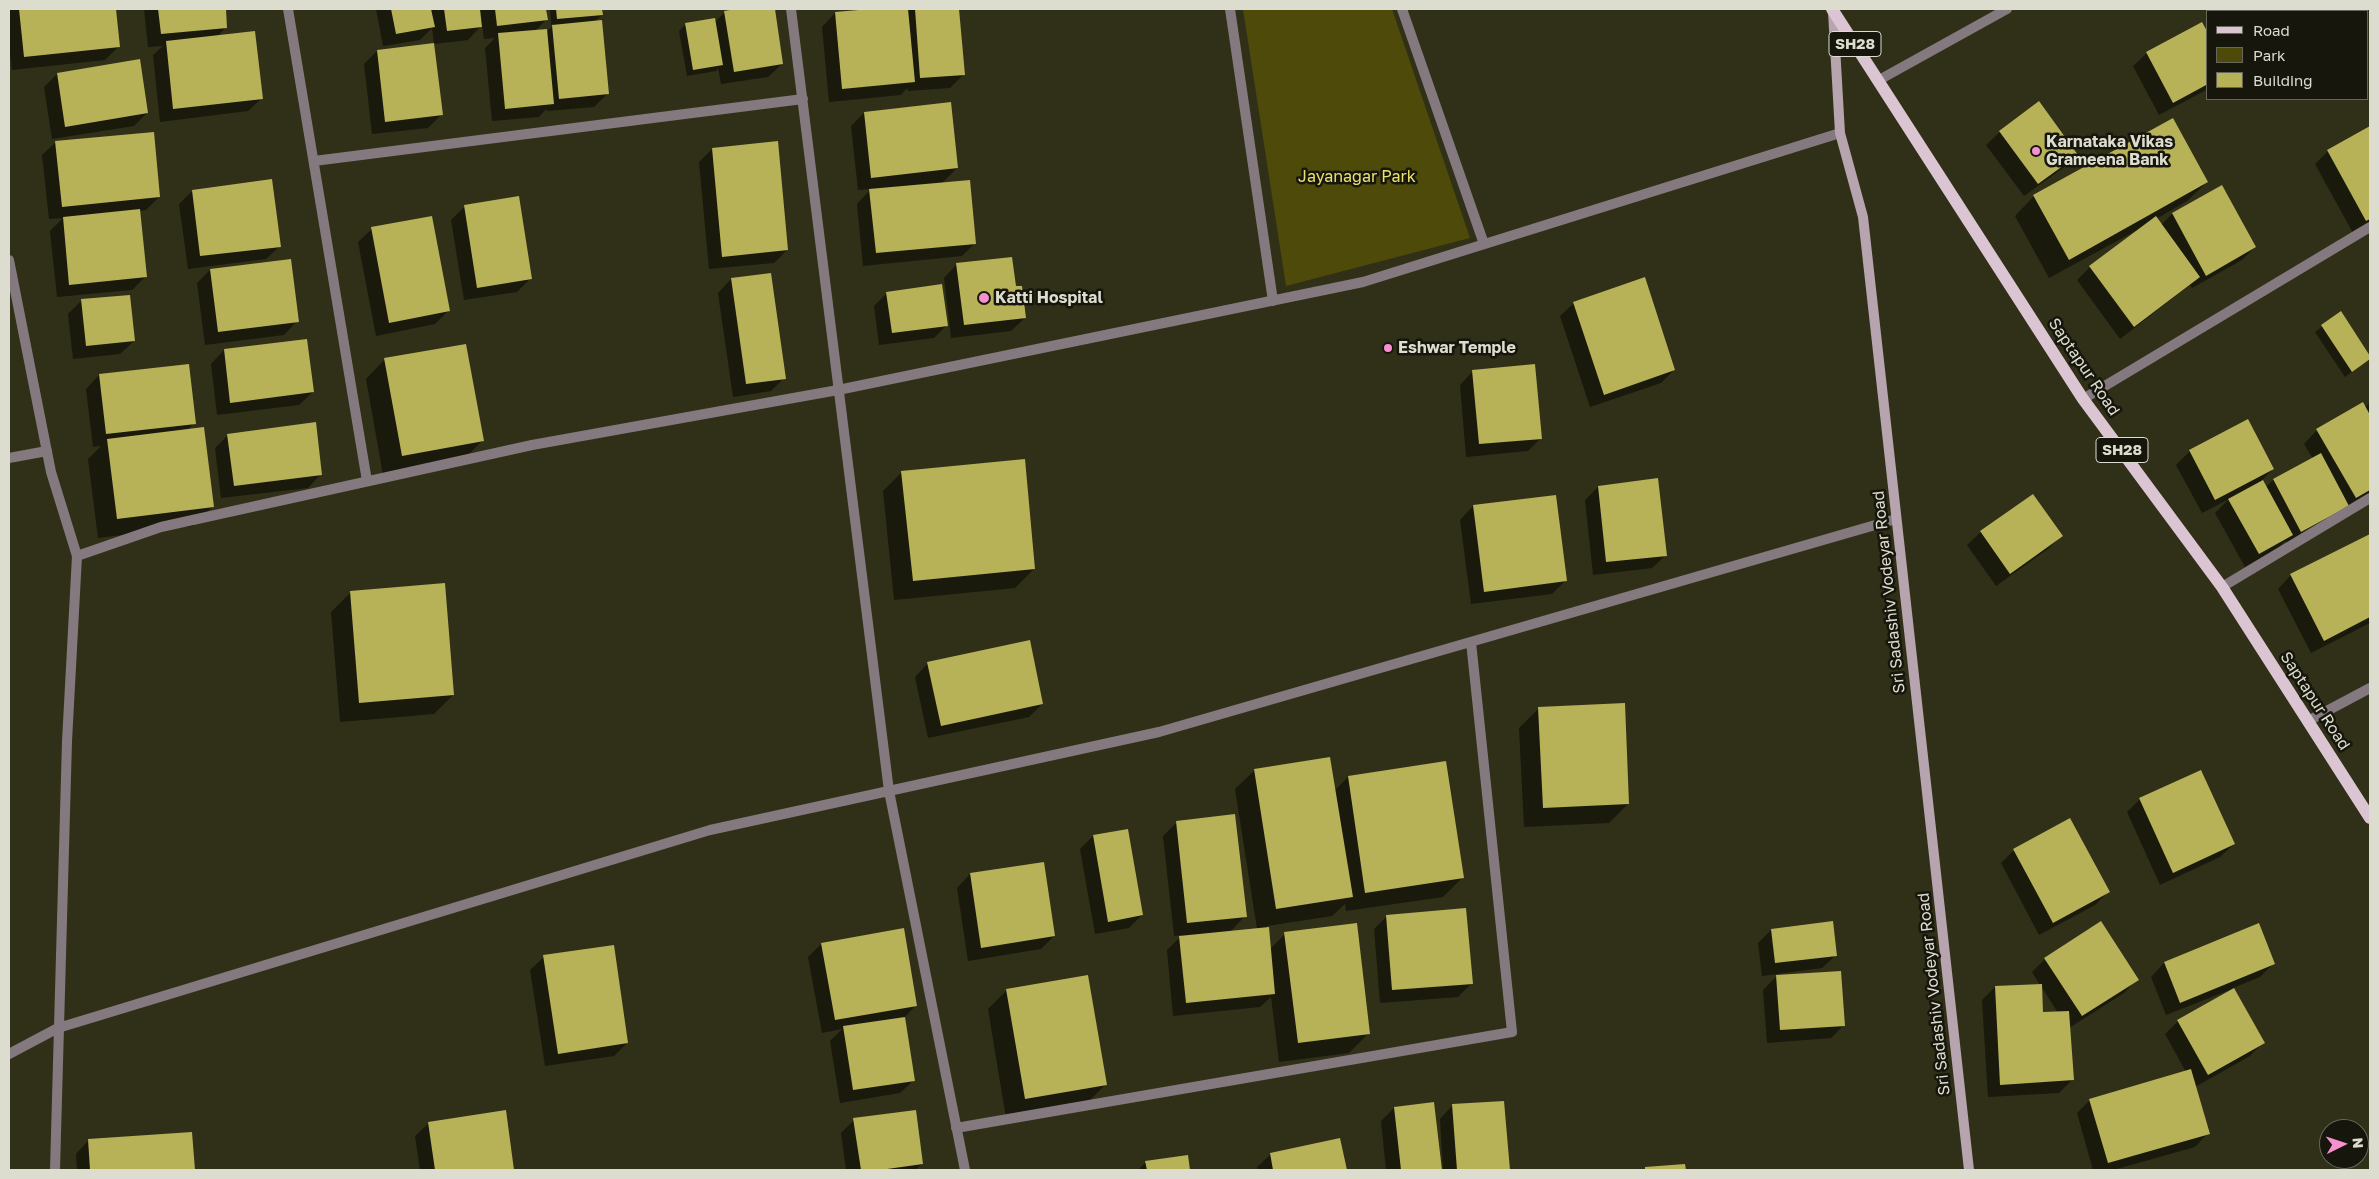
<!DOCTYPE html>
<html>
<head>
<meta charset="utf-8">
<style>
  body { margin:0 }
  #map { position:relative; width:2379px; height:1179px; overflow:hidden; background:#302f18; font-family:"Golos Text",sans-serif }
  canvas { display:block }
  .frame { position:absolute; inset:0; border:10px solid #ddddcf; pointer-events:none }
  .legend { position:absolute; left:2206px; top:10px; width:162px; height:90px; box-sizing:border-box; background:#17160d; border:1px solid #66665b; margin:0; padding:6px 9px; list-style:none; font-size:15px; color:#ddddcf }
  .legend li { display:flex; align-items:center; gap:10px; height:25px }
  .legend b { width:25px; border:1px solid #66665b }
  .north { position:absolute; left:2319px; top:1119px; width:50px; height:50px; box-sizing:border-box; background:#17160d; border:1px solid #66665b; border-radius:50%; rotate:86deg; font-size:14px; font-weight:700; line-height:20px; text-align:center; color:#ddddcf }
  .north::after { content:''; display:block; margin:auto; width:18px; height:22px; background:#f690cf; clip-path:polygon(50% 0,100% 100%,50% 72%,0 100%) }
</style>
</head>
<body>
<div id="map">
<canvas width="2379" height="1179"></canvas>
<div class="frame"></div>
<ul class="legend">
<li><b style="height:6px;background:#dcc5d2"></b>Road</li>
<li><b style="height:14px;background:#4e4a09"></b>Park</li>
<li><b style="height:14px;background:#b7b158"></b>Building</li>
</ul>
<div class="north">N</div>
</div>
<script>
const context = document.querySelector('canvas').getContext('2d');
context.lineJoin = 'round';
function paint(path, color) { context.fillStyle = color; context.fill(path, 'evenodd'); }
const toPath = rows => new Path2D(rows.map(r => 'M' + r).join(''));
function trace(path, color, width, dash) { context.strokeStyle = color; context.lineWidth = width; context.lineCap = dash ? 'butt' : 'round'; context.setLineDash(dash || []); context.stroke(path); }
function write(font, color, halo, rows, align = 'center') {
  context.font = font + ' "Golos Text",sans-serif'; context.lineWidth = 5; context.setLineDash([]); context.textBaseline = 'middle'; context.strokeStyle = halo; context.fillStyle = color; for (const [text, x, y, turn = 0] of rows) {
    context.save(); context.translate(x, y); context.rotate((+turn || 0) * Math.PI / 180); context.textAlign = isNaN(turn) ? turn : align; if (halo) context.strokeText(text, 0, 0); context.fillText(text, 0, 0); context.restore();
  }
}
paint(toPath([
  [1243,9,1392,9,1470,238,1286,286]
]), '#4e4a09');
paint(toPath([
  [9,9,114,9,119,46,105,60,12,70,9,46],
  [144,9,225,9,226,27,217,37,262,98,248,111,160,122,153,55,163,46,148,47],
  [376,9,545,9,546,20,535,31,546,33,554,24,551,25,550,9,601,9,602,15,594,22,608,93,594,107,547,111,546,109,539,117,492,121,485,48,495,38,484,39,482,25,468,40,434,44,432,28,420,40,383,46],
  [745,9,774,9,782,64,768,77,721,84,718,68,716,71,687,76,679,31,686,24,715,22,725,12],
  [883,9,958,9,963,75,950,88,908,91,907,88,901,95,829,102,822,27,835,13],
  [2243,9,2309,9,2310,11,2238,11],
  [2208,29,2208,89,2159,115,2133,66,2147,53],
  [377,51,442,114,428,128,372,134,364,64],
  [57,74,147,113,134,126,52,139,44,87],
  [2039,103,2077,155,2063,168,2024,196,1986,145,2000,132],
  [864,113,957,168,941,184,975,243,962,256,863,266,857,204,871,189,858,190,851,126],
  [2370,127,2370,224,2353,233,2315,164,2328,151],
  [56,142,159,197,146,210,139,211,145,277,132,290,57,297,50,231,63,218,49,219,42,155],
  [712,149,787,250,774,263,709,269,699,162],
  [2207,182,2187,201,2156,219,2161,225,2172,214,2221,187,2255,247,2242,260,2192,288,2190,285,2120,339,2077,280,2090,267,2139,229,2049,278,2015,216,2034,196],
  [192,191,280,246,266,259,188,269,179,204],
  [464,207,531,278,517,292,464,300,451,220],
  [372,229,448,311,435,324,376,336,358,242],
  [957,264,1015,288,1025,318,1011,331,951,338,944,278],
  [210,270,297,321,284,335,205,345,197,283],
  [731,279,784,378,771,391,733,397,718,293],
  [887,293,947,325,934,338,879,345,874,306],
  [81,301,134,341,120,354,73,359,68,314],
  [1574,303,1674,370,1661,383,1590,407,1560,316],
  [2340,313,2370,358,2345,377,2315,332],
  [224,350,313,392,299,405,217,415,211,364],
  [385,359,482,441,463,460,383,475,366,379],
  [188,366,194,423,188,430,213,506,193,526,98,538,88,459,101,446,93,447,86,389,99,375],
  [1473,371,1541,438,1528,451,1466,457,1460,385],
  [2370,402,2370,494,2287,544,2285,541,2278,548,2245,567,2215,513,2229,499,2202,513,2176,465,2190,451,2247,420,2273,469,2262,480,2266,487,2273,480,2313,459,2304,444,2317,430,2365,408],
  [228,435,321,474,308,488,221,498,215,448],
  [902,472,1034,569,1015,588,894,600,883,491],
  [1598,487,1666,555,1652,568,1593,575,1585,500],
  [2033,495,2061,536,2048,549,1996,586,1967,545,1981,532],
  [1473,506,1565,581,1552,594,1471,604,1460,520],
  [2370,535,2370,623,2311,653,2278,589,2291,575],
  [351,592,453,695,434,714,340,722,331,612],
  [928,663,1042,704,1029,717,928,738,915,677],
  [1539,708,1628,804,1609,823,1524,827,1519,728],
  [1255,770,1334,791,1348,777,1462,878,1443,897,1346,911,1345,904,1332,916,1267,926,1270,949,1285,934,1368,1034,1349,1053,1279,1062,1271,997,1260,1007,1173,1016,1167,950,1182,935,1174,936,1163,836,1177,822,1245,916,1230,932,1257,929,1235,789],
  [2140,799,2234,844,2220,857,2160,885,2127,812],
  [1127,831,1142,915,1129,928,1095,934,1080,849,1093,836],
  [2014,850,2108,892,2095,905,2039,935,2001,863],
  [970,874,1054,936,1041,949,968,961,957,888],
  [1387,916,1472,983,1458,997,1380,1003,1374,929],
  [2258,924,2273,964,2260,977,2233,988,2263,1042,2250,1056,2195,1087,2208,1133,2195,1147,2113,1170,2093,1170,2077,1113,2090,1100,2186,1072,2165,1034,2178,1021,2232,990,2232,989,2166,1015,2151,977,2164,963],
  [1771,930,1836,955,1822,968,1762,976,1758,943],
  [821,944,916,1005,904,1018,914,1080,900,1093,840,1103,830,1041,842,1029,822,1033,808,957],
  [544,957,627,1043,614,1056,545,1066,530,970],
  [2045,959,2137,979,2124,993,2069,1028,2072,1080,2059,1093,1988,1097,1982,1000,1995,987,2040,985,2032,972],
  [2041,986,2058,1013,2042,1014],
  [1776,977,1844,1025,1831,1038,1767,1043,1763,990],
  [1007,990,1105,1085,1086,1104,1006,1118,988,1009],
  [1503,1102,1508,1170,1443,1170,1440,1119,1453,1105],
  [1433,1103,1441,1170,1386,1170,1381,1121,1394,1108],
  [505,1112,513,1170,420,1170,415,1136,429,1123],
  [854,1120,922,1164,915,1170,846,1170,841,1133],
  [191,1133,194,1170,77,1170,76,1154,89,1140],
  [1339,1140,1345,1170,1258,1170,1257,1167,1271,1154],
  [1187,1156,1189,1170,1138,1170,1146,1162]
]), '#0007');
paint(toPath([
  [19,9,116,9,120,47,24,57],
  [158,9,226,9,227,28,161,34],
  [391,9,431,9,435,27,396,34],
  [444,9,480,9,482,27,447,31],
  [495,9,546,9,548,20,497,26],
  [556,9,602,9,603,15,557,19],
  [736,9,775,9,783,64,734,72,724,11],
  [870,9,908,9,915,82,842,89,835,12],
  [915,9,959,9,965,75,920,78],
  [2241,9,2310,9,2311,11,2236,11],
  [715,18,723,65,693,70,685,23],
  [602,20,609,94,559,99,552,25],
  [2202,22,2208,33,2208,84,2173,103,2146,52],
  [547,29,554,104,505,109,498,33],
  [255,31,263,99,173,109,166,41],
  [434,43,443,115,385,122,377,50],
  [140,59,148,113,65,127,57,73],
  [2039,101,2078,155,2038,184,1999,131],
  [951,102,958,168,871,178,864,112],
  [2173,118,2208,182,2069,260,2033,195],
  [2370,126,2370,219,2366,221,2327,150],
  [154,132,160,197,62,207,55,141],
  [778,141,788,250,722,257,712,148],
  [272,179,281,247,200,256,192,190],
  [970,180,976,244,876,253,869,189],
  [2222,185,2256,247,2206,276,2172,213],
  [519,196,532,279,477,288,464,205],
  [140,209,147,277,69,285,63,217],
  [432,216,450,311,389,323,371,227],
  [2156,216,2200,277,2134,327,2089,266],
  [1012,257,1016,286,1022,286,1026,318,964,325,956,263],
  [291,259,299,322,218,332,210,269],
  [771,273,786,379,746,384,731,278],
  [1645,277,1675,370,1604,395,1573,302],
  [942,284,948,326,892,333,886,292],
  [130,295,135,341,86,346,81,299],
  [2341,311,2370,356,2370,359,2352,372,2321,325],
  [307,339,314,392,230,403,224,349],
  [466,344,484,441,402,456,384,358],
  [189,364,196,424,106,434,99,374],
  [1535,364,1542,439,1479,444,1472,370],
  [2363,402,2370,415,2370,490,2356,498,2316,429],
  [2248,419,2274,469,2215,500,2189,450],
  [316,422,322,475,234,486,227,434],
  [204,427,214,507,117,519,107,439],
  [2321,453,2349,506,2301,532,2273,479],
  [1025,459,1035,569,913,581,901,471],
  [1658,478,1667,556,1606,562,1598,486],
  [2263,480,2293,535,2259,554,2228,499],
  [2033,494,2063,536,2010,574,1980,531],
  [1556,495,1567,581,1484,592,1473,505],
  [2370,534,2370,617,2324,641,2290,574],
  [445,583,454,695,359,703,350,591],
  [1030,640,1043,704,941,726,927,662],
  [1625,703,1629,804,1543,808,1538,707],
  [1330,757,1353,897,1276,909,1254,769],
  [1446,761,1464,878,1365,893,1348,776],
  [2201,770,2235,844,2173,873,2139,798],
  [1235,814,1247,917,1187,923,1176,821],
  [2070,818,2110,892,2053,923,2013,849],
  [1128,829,1143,915,1108,922,1093,835],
  [1044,862,1055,936,981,948,970,873],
  [1466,908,1473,984,1392,990,1386,915],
  [1833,921,1837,956,1775,963,1771,929],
  [2101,921,2139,980,2082,1016,2044,958],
  [1357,923,1370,1034,1298,1043,1284,932],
  [2259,923,2275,964,2180,1003,2164,962],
  [1269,927,1275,994,1186,1003,1179,936],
  [904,928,917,1006,835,1020,821,943],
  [614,945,628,1043,558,1054,543,955],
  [1841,971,1845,1026,1780,1030,1776,975],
  [1088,975,1107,1085,1025,1099,1006,989],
  [2042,984,2043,1012,2069,1011,2074,1080,2000,1085,1995,986],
  [2234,988,2265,1043,2208,1075,2177,1020],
  [905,1017,915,1081,853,1090,843,1026],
  [2191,1069,2210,1134,2108,1163,2089,1099],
  [1504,1101,1510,1170,1457,1170,1452,1104],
  [1434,1102,1442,1170,1401,1170,1394,1107],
  [506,1110,514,1170,435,1170,428,1122],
  [916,1110,923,1164,880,1170,861,1170,853,1118],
  [192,1132,195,1170,90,1170,88,1139],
  [1340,1138,1347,1170,1273,1170,1270,1153],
  [1188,1155,1190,1170,1147,1170,1145,1161],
  [1685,1164,1686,1170,1645,1170,1645,1167]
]), '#b7b158');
trace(toPath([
  [288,9,367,481],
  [791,9,889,791,965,1170],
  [1230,9,1273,301],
  [1402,9,1484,244],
  [1879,80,2007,9],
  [314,161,803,99],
  [2083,399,2370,227],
  [9,458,47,451],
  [77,556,161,527,532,445,838,390,1363,282,1840,133],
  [2222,587,2370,498],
  [2308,721,2370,688],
  [9,1054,58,1028,710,830,1159,732,1896,519],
  [956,1128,1512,1032,1471,642]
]), '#84797f', 10);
trace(toPath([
  [9,260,51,472,77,556,67,741,55,1170]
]), '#84797f', 10);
trace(toPath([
  [1833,12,1840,133,1863,217,1969,1170]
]), '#b6a4ae', 10);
trace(toPath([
  [1832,9,2083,399,2222,587,2370,818]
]), '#dcc5d2', 12);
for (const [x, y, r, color] of [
  [2036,151,5,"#f690cf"],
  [984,298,6,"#f690cf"],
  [1388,348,5,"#f690cf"]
]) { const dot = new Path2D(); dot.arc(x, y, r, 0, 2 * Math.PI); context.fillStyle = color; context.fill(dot); trace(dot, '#17160d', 2); }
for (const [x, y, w] of [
  [1855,44,52],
  [2122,450,52]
]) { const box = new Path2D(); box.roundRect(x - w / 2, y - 12.5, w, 25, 4); context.fillStyle = '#17160d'; context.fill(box); trace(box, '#ddddcf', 1); }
write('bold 15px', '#ddddcf', null, [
  ["SH28",1855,44],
  ["SH28",2122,450]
]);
write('bold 16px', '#ddddcf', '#17160d', [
  ["Karnataka Vikas",2046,142],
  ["Grameena Bank",2046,160],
  ["Katti Hospital",995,298],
  ["Eshwar Temple",1398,348]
], 'left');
write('16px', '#eae269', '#17160d', [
  ["Jayanagar Park",1357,177]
]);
write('16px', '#ddddcf', '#17160d', [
  ["Saptapur Road",2084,367,56],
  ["Sri Sadashiv Vodeyar Road",1889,592,-96],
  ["Saptapur Road",2315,701,57],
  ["Sri Sadashiv Vodeyar Road",1934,994,-96]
]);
</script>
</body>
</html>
